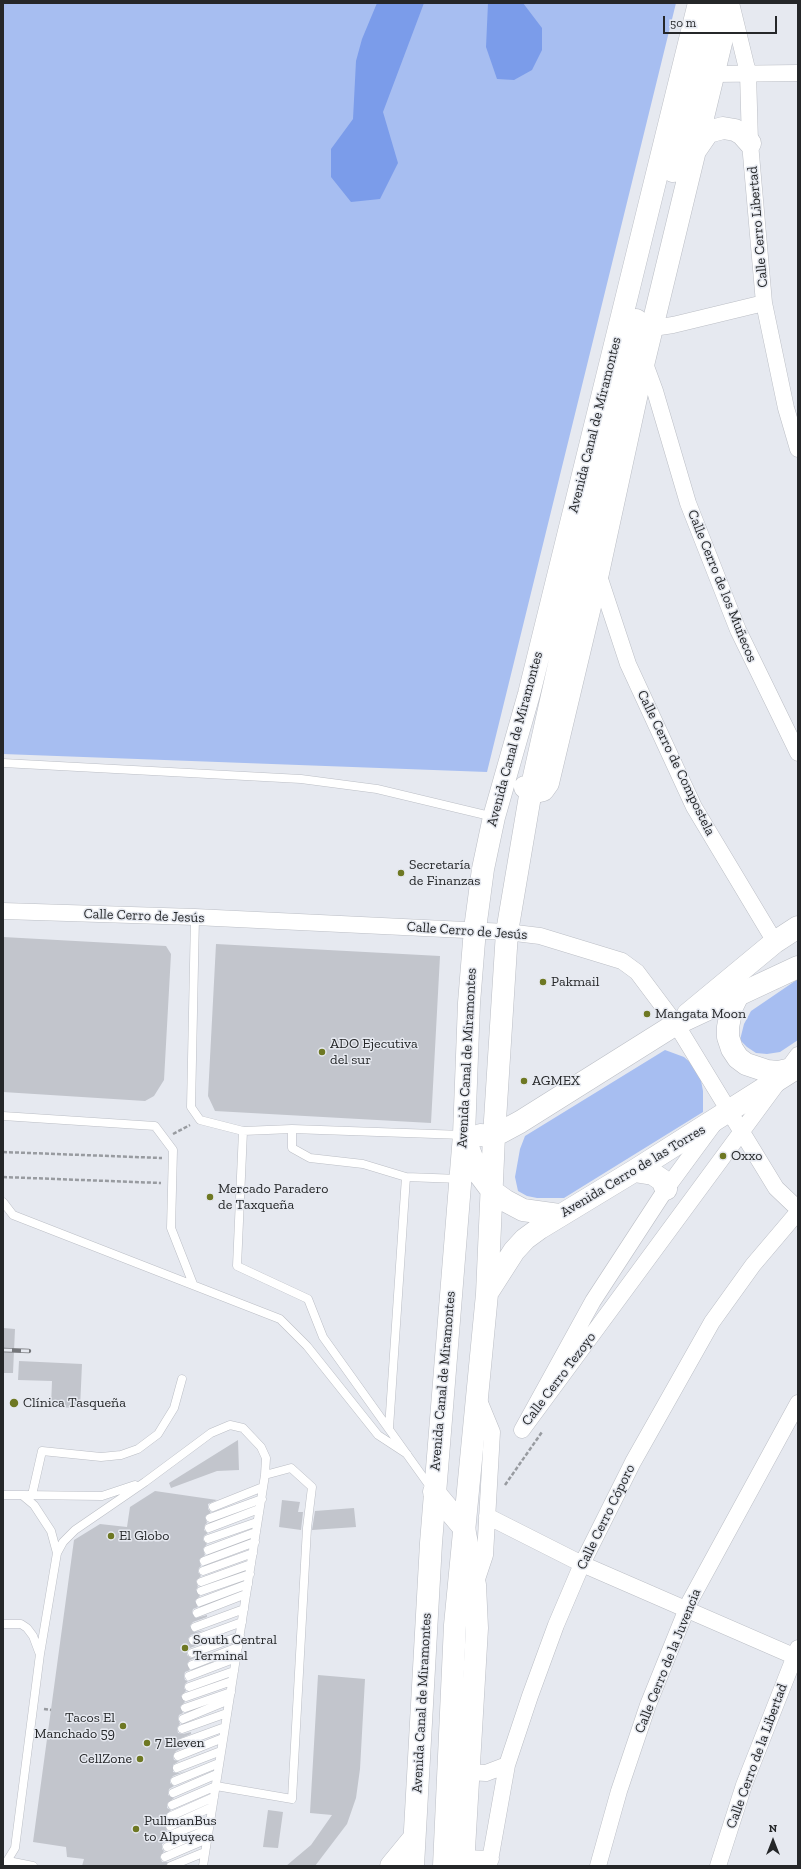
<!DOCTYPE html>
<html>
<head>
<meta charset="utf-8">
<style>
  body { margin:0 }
  #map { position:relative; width:801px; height:1869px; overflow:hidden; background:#e6e9f0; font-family:"Zilla Slab",serif }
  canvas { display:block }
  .frame { position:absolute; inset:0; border:4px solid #252729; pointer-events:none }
  .north { position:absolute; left:753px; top:1821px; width:40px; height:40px; -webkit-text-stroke:3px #e6e9f0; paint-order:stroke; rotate:0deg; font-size:11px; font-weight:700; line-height:16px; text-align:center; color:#252729 }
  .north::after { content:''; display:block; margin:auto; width:14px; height:18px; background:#252729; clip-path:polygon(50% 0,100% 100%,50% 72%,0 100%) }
  .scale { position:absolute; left:663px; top:16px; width:114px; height:18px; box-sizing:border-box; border:2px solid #252729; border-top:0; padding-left:5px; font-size:12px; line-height:14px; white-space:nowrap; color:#252729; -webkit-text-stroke:3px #e6e9f0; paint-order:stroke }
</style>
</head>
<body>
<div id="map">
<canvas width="801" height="1869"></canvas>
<div class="frame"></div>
<div class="north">N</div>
<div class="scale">50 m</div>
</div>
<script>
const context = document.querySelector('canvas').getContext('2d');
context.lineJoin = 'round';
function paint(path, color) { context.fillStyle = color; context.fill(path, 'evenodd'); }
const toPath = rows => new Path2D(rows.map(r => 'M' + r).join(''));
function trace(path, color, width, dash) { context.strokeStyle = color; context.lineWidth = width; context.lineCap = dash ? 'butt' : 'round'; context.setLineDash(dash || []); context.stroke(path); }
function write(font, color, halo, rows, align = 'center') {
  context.font = font + ' "Zilla Slab",serif'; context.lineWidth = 3; context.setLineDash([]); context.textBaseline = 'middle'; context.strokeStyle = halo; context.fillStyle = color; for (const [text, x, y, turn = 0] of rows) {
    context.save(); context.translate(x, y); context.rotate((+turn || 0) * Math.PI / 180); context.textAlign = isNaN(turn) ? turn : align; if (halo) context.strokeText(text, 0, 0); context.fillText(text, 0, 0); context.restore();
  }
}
paint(toPath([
  [3,3,676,3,487,772,3,754],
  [798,979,798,1040,780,1052,767,1054,756,1053,747,1047,740,1040,744,1024,751,1011],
  [665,1050,684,1057,699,1070,703,1091,703,1112,564,1198,537,1198,527,1196,518,1191,515,1177,520,1149,525,1136]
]), '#a7bef1');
paint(toPath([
  [377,3,424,3,383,112,398,163,380,199,351,202,331,177,331,149,353,119,356,61,362,39],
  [488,3,523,3,542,28,542,50,532,70,514,80,497,79,486,47]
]), '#7b9cea');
paint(toPath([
  [3,937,166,946,171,954,164,1080,154,1096,145,1101,3,1092],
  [216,944,440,956,431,1123,215,1111,208,1096],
  [3,1328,15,1329,13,1373,3,1373],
  [19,1361,82,1364,80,1408,51,1407,52,1381,18,1380],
  [238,1440,239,1470,217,1471,171,1488,169,1483],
  [155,1491,217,1500,208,1504,208,1509,211,1512,205,1517,207,1523,205,1525,204,1530,208,1533,204,1536,203,1540,207,1544,203,1549,205,1555,199,1560,201,1566,199,1568,198,1572,201,1576,196,1581,198,1587,196,1590,200,1596,195,1601,198,1607,193,1609,192,1613,196,1618,207,1615,207,1617,193,1622,190,1626,194,1632,205,1630,191,1635,188,1639,192,1645,203,1643,190,1648,187,1652,187,1655,191,1658,199,1656,190,1660,187,1664,190,1670,185,1672,184,1676,185,1680,188,1681,185,1684,184,1688,186,1691,181,1696,185,1702,180,1707,183,1713,179,1715,178,1719,180,1724,177,1728,178,1733,183,1734,191,1732,191,1734,177,1740,177,1747,183,1748,176,1751,173,1756,174,1760,179,1761,173,1765,173,1772,179,1773,186,1771,173,1776,170,1780,170,1783,174,1786,169,1789,168,1795,174,1798,167,1804,167,1808,171,1810,166,1815,168,1821,165,1825,167,1830,162,1835,163,1840,166,1841,162,1844,162,1849,164,1851,160,1857,162,1862,168,1862,166,1866,82,1866,84,1859,67,1857,66,1847,33,1842,74,1540,100,1524,127,1527,130,1507],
  [282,1500,300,1502,298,1512,303,1512,301,1530,279,1527],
  [354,1508,356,1527,312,1530,315,1511],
  [318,1675,365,1679,360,1769,356,1798,347,1824,315,1866,286,1866,311,1845,332,1815,310,1813],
  [268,1810,283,1812,278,1848,263,1847]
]), '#c2c5cc');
const lane = toPath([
  [3,763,301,779,377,789,494,817],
  [195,917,191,1107,200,1120,243,1131,292,1129,463,1135],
  [3,1116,155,1126,173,1150,171,1228,193,1284],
  [292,1129,292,1148,310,1158,363,1164,406,1177,460,1179],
  [243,1131,237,1266,308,1299,323,1337,431,1488],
  [3,1202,13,1215,280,1319,307,1346,378,1435,407,1454],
  [389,1428,406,1177],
  [3,1495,22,1495,34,1505,51,1531,57,1553],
  [22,1495,102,1496,135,1485],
  [32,1495,42,1451,101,1457,121,1455,138,1449,158,1434,174,1408,182,1379],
  [213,1507,263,1487],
  [210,1518,262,1499],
  [209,1528,259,1509],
  [208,1539,257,1522],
  [208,1550,256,1532],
  [204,1561,255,1542],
  [203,1571,253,1553],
  [201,1582,251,1564],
  [201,1591,250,1574],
  [200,1602,248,1584],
  [197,1613,246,1594],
  [3,1624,21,1624,27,1628,33,1636,39,1652],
  [195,1627,244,1609],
  [193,1640,242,1622],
  [192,1653,240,1636],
  [192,1665,238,1647],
  [189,1676,236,1658],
  [189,1687,234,1671],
  [186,1697,232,1681],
  [185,1708,231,1692],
  [183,1719,229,1700],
  [182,1729,227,1713],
  [181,1743,225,1727],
  [178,1756,223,1738],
  [177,1768,221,1751],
  [175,1781,219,1763],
  [173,1793,217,1774],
  [172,1805,216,1786,292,1799,307,1528,312,1487,291,1468,265,1475],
  [171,1816,214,1797],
  [170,1826,212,1807],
  [167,1836,210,1820],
  [167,1847,208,1829],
  [165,1857,207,1839],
  [8,1861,33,1866],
  [4,1866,15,1848,40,1654,57,1553,63,1542,75,1530,145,1482,211,1433,230,1425,243,1428,261,1447,266,1458,265,1475,203,1866],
  [171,1866,205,1852]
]);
const street = toPath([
  [731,3,748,73,750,143,764,303,786,408,798,449],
  [714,74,798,73],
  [653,328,673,325,764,303],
  [644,361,655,391,688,503,738,630,798,753],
  [598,573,628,664,694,807,775,942],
  [3,911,195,917,507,932,540,936,622,961,637,972,676,1024,776,1188,798,1209],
  [713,1125,666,1189,593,1301,522,1430,798,1055],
  [487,1516,582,1564,798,1658],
  [475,1585,485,1555,492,1432,478,1398],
  [469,1772,486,1773,507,1765],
  [463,1858,491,1859],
  [489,1866,507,1765,530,1696,556,1625,582,1564,633,1462,712,1322,753,1265,798,1212],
  [598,1866,619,1791,648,1705,690,1601,798,1403],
  [718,1866,744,1785,798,1648]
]);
const secondary = toPath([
  [697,148,708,132,723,128,735,130,742,134,750,143],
  [673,171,715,3],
  [525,787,531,790,539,791,543,790,548,783,598,573,644,361,728,14],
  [688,1014,775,942,798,927],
  [464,1135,469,1003,475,929,483,869,494,817,529,694,699,3],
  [494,1136,507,932,531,790,636,320],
  [434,1492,464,1528,475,1585,477,1628,463,1866]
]);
const primary = toPath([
  [738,995,732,1007,728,1027,728,1037,732,1049,738,1058,746,1064,767,1071,778,1072,792,1069],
  [480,1135,494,1136,520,1122,676,1024,798,967],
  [466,1142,477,1171,492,1191,506,1201,523,1210,559,1215],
  [634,1171,653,1174,662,1180,666,1189],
  [489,1290,514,1251,525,1239,540,1228,634,1171,798,1067],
  [391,1866,414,1838],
  [413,1866,431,1543,464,1135],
  [444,1866,455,1625,487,1294,494,1136]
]);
trace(lane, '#bbbec5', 9);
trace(street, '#bbbec5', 17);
trace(secondary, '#bbbec5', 23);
trace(primary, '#bbbec5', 23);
trace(toPath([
  [173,1134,190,1125],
  [3,1152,162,1158],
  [3,1177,161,1183],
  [505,1485,542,1432],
  [44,1709,51,1710]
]), '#989ba0', 2.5, [4, 2]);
trace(lane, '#fff', 8);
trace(street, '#fff', 16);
trace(secondary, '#fff', 22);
trace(primary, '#fff', 22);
const rail = toPath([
  [3,1350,29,1351]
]);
trace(rail, '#74767a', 4.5);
trace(rail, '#e6e9f0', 3, [9]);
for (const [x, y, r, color] of [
  [401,873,4,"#6e7823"],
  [543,982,4,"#6e7823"],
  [647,1014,4,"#6e7823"],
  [322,1052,4,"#6e7823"],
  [524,1081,4,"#6e7823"],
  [723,1156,4,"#6e7823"],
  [210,1197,4,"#6e7823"],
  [14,1403,5,"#6e7823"],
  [111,1536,4,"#6e7823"],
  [185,1648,4,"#6e7823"],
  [123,1726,4,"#6e7823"],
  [147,1743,4,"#6e7823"],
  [140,1759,4,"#6e7823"],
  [136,1829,4,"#6e7823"]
]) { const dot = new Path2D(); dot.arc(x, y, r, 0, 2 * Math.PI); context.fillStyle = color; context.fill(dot); trace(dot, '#e6e9f0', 1.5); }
write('14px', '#252729', '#e6e9f0', [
  ["Calle Cerro Libertad",758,227,-95],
  ["Avenida Canal de Miramontes",595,425,-76],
  ["Calle Cerro de los Muñecos",722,586,68],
  ["Avenida Canal de Miramontes",515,739,-75],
  ["Calle Cerro de Compostela",676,763,64],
  ["Calle Cerro de Jesús",144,916,2],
  ["Calle Cerro de Jesús",467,931,4],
  ["Avenida Canal de Miramontes",467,1058,-87],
  ["Avenida Cerro de las Torres",633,1171,-31],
  ["Calle Cerro Tezoyo",559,1379,-53],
  ["Avenida Canal de Miramontes",443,1381,-85],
  ["Calle Cerro Cóporo",606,1517,-64],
  ["Calle Cerro de la Juvencia",668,1661,-68],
  ["Avenida Canal de Miramontes",422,1703,-87],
  ["Calle Cerro de la Libertad",757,1756,-70]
]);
write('14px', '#252729', '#e6e9f0', [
  ["Secretaría",409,865],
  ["de Finanzas",409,881],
  ["Pakmail",551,982],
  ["Mangata Moon",655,1014],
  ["ADO Ejecutiva",330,1044],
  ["del sur",330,1060],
  ["AGMEX",532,1081],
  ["Oxxo",731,1156],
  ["Mercado Paradero",218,1189],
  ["de Taxqueña",218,1205],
  ["Clínica Tasqueña",23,1403],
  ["El Globo",119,1536],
  ["South Central",193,1640],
  ["Terminal",193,1656],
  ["Tacos El",115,1718,"right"],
  ["Manchado 59",115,1734,"right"],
  ["7 Eleven",155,1743],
  ["CellZone",132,1759,"right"],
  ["PullmanBus",144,1821],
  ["to Alpuyeca",144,1837]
], 'left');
</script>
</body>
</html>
